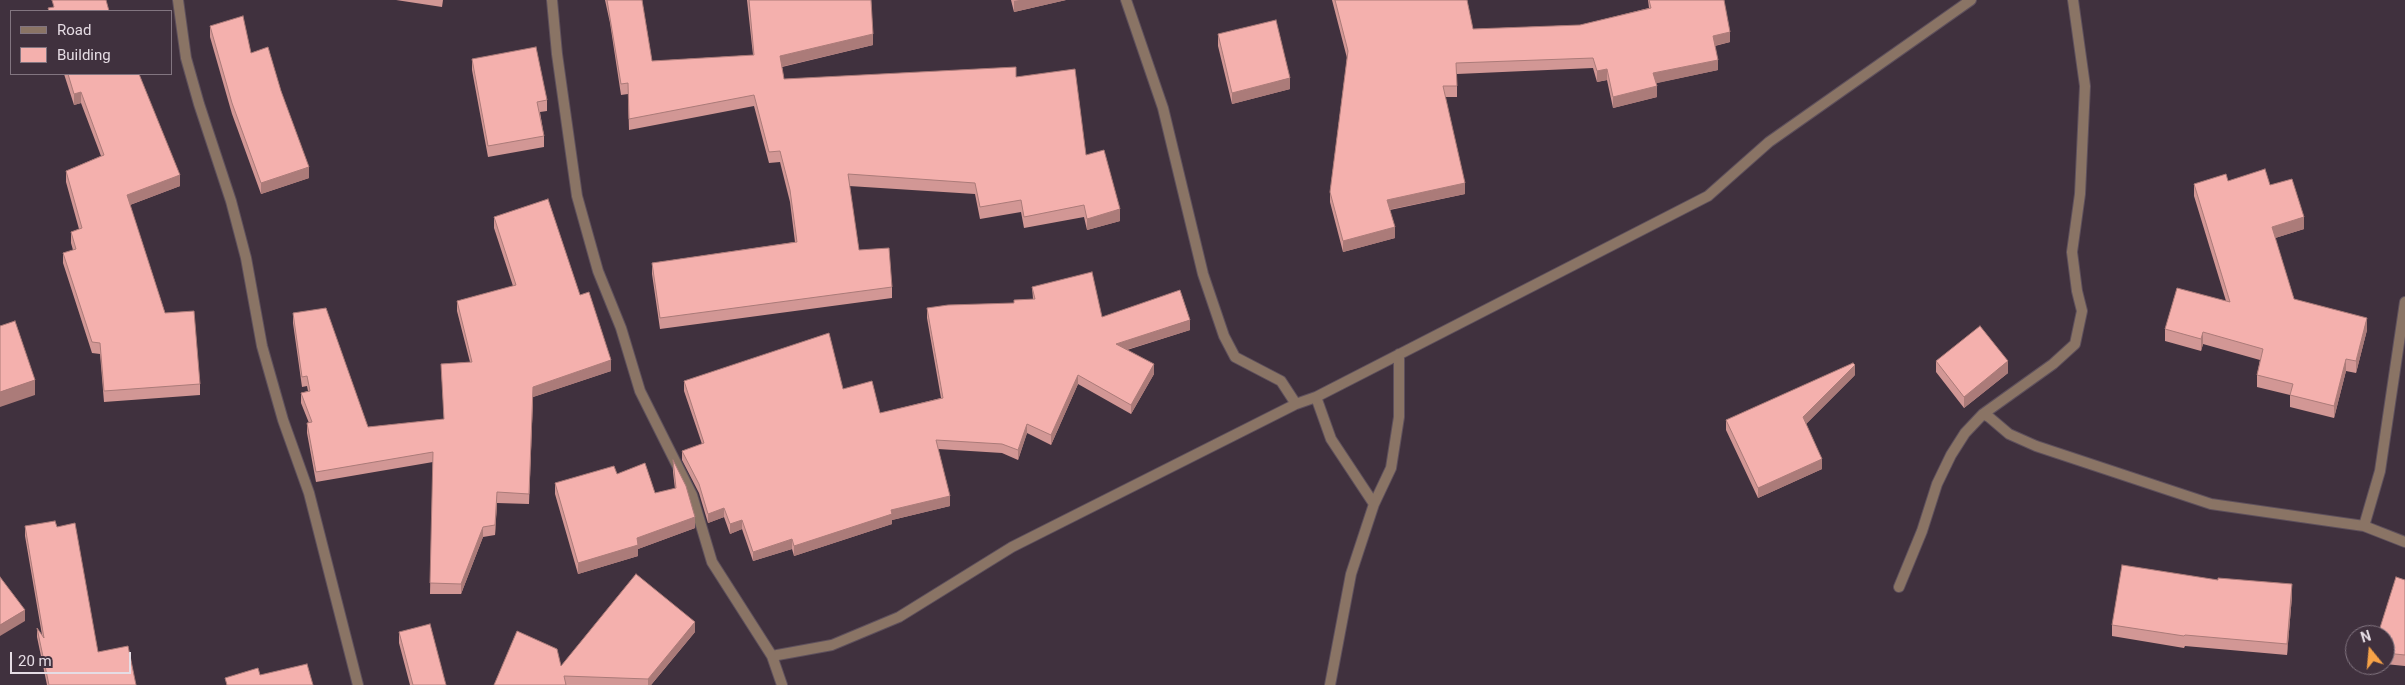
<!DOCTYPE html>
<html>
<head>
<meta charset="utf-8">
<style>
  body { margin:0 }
  #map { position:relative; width:2405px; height:685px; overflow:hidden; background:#40313e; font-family:Roboto,sans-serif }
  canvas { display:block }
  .legend { position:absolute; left:10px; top:10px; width:162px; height:65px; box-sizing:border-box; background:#40313e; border:1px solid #827580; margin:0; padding:6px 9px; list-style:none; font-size:15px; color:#e5dce4 }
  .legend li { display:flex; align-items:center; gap:10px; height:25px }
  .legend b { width:25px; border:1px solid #827580 }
  .north { position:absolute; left:2345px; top:625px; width:50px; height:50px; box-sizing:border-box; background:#40313e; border:1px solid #827580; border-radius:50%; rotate:343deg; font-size:14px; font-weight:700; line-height:20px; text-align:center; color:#e5dce4 }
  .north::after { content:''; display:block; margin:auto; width:18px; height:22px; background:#f6a247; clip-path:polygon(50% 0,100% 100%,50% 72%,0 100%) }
  .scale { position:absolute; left:10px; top:652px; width:121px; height:22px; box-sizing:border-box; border:2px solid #e5dce4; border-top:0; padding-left:6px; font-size:15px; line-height:18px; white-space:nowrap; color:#e5dce4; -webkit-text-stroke:4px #40313e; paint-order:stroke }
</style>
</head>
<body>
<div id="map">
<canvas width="2405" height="685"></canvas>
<ul class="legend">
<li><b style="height:6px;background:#8a7465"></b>Road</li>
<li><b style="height:14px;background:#f4b0ad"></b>Building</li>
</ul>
<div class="north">N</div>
<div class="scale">20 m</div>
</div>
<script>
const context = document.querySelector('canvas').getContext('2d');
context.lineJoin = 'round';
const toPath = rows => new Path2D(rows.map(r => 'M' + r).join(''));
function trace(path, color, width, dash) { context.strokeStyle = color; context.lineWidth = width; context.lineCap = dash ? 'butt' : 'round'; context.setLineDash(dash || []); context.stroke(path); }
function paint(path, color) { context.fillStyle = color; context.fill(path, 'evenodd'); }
const street = toPath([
  [178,0,186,58,199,104,231,201,246,258,262,346,283,420,309,493,358,685],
  [552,0,557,54,577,196,598,271,621,328,640,391,692,495,712,562,772,656,782,685],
  [1126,0,1163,108,1203,274,1224,336,1235,357,1281,381,1296,404],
  [1316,397,1331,439,1374,504],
  [1983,414,1989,417,2009,434,2036,446,2211,504,2364,526,2405,542],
  [2364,526,2380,471,2405,302],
  [1899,587,1922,531,1937,484,1951,455,1965,433,1983,414,2053,364,2075,344,2082,311,2077,291,2072,252,2080,194,2085,86,2073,0],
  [772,656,832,645,899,617,1012,547,1296,404,1316,397,1708,196,1769,142,1971,0],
  [1330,685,1351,574,1374,504,1391,468,1399,417,1399,354]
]);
trace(street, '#5e505c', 12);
trace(street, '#8a7465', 10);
paint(toPath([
  [396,0,443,0,442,7],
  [605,0,642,0,652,61,753,55,747,0,871,0,873,45,782,67,784,79,1016,77,1086,155,1120,221,1087,230,1084,217,1024,228,1021,212,980,219,975,194,849,186,859,250,892,287,892,298,660,329,652,274,652,263,795,242,790,202,780,162,769,163,754,106,629,130,628,94,621,95,610,23],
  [1011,0,1066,0,1014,12],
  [1332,0,1467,0,1473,29,1580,25,1649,8,1648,0,1724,0,1730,42,1715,46,1718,70,1656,83,1657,97,1613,108,1607,80,1597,82,1593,68,1457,74,1457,97,1445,97,1465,194,1390,210,1395,238,1343,252,1330,202,1330,192,1347,58],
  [210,26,251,53,281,91,309,178,261,194,232,114,210,37],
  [1218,34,1290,89,1232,104,1218,46],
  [472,59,547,100,547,111,540,112,544,136,544,147,488,157,472,70],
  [64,74,139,74,180,186,130,205,165,313,200,384,200,395,104,402,100,354,92,353,63,263,63,253,73,250,71,243,71,232,79,229,66,182,66,171,101,156,81,103,74,105],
  [2194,184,2270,185,2304,229,2275,238,2294,299,2367,330,2356,373,2346,371,2334,418,2290,407,2290,395,2257,387,2257,375,2260,360,2203,344,2201,351,2165,341,2165,329,2226,301,2194,196],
  [494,217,580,295,611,371,533,397,529,504,497,503,495,535,483,537,461,594,430,594,433,462,316,482,307,433,307,423,309,423,301,403,301,393,308,391,307,386,302,387,293,323,293,313,368,427,444,419,441,364,470,362,457,311,457,301,513,286,494,228],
  [1032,287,1102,317,1190,330,1127,350,1154,374,1131,414,1078,384,1051,445,1027,433,1018,460,1002,453,938,449,950,506,892,520,892,524,794,556,792,549,753,561,742,529,730,534,724,517,708,523,699,493,682,460,682,451,702,444,684,391,684,381,843,389,880,413,941,398,927,318,927,308,1014,303,1033,299],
  [1936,361,2008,373,1964,408,1936,372],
  [1855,375,1806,424,1822,469,1758,498,1726,430,1726,420],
  [673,460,695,528,638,549,638,556,578,574,555,494,555,483,617,474,655,493,675,489,673,472],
  [25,526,57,527,98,652,136,685,47,685,37,637,37,628,42,635,25,536],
  [2405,580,2405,666,2385,664,2385,635,2379,635,2379,631],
  [2292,596,2287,655,2185,646,2184,648,2112,636,2112,625],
  [399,632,446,685,410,685,399,643],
  [695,632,651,685,494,685,561,666]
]), '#d29795');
paint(toPath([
  [1019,0,1066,0,1014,12,1014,1],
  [1730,32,1730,42,1713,46,1713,36],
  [873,34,873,45,780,67,780,56],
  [1718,60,1718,70,1653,84,1653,73],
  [1607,69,1607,80,1597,82,1597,71],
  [1290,78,1290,89,1232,104,1232,93],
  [1657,86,1657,97,1613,108,1613,97],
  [81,92,81,103,74,105,74,94],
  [309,167,309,178,261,194,261,183],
  [180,175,180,186,127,206,127,195],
  [1465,183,1465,194,1387,210,1387,200],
  [1120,209,1120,221,1087,230,1087,219],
  [2304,217,2304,229,2272,239,2272,227],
  [1395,227,1395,238,1343,252,1343,241],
  [2367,318,2367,330,2356,373,2356,361],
  [1190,320,1190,330,1116,353,1116,344],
  [2203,332,2203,344,2201,351,2201,339],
  [2346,359,2346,371,2334,418,2334,406],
  [611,360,611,371,533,397,529,504,533,387],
  [2008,361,2008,373,1964,408,1964,397],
  [1154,364,1154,374,1131,414,1131,405],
  [1855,365,1855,375,1803,427,1803,417],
  [1078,375,1078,384,1051,445,1051,435],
  [35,380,35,395,0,407,0,392],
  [1027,424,1027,433,1018,460,1018,450],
  [1822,459,1822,469,1758,498,1758,488],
  [497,492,497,503,495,535,495,525],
  [950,496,950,506,892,520,892,524,794,556,794,546,891,510],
  [724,508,724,517,708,523,708,514],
  [695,517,695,528,638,549,638,556,578,574,578,563,637,538],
  [742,520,742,529,730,534,730,524],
  [483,527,483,537,461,594,461,584],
  [792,539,792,549,753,561,753,552],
  [2292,584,2292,596,2287,655,2287,644],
  [25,610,25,621,0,636,0,625],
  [695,622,695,632,651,685,648,685,648,679]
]), '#ab7b79');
const building = toPath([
  [52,0,106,0,109,11,49,11,48,8,54,7,52,0],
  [607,0,642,0,652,61,754,55,749,0,871,0,873,34,780,56,784,79,1016,67,1016,77,1075,69,1086,155,1104,150,1120,209,1087,219,1084,205,1024,217,1021,200,980,207,975,183,848,174,859,250,889,248,892,287,660,318,652,263,797,242,790,190,780,151,769,152,754,95,629,119,628,83,621,84,607,0],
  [1335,0,1467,0,1473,29,1580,25,1651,8,1649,0,1724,0,1730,32,1713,36,1718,60,1653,73,1657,86,1613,97,1607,69,1597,71,1593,58,1456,63,1457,86,1443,86,1465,183,1387,200,1395,227,1343,241,1330,192,1348,51,1335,0],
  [243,16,251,53,268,47,281,91,309,167,261,183,232,103,210,26,243,16],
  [1276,20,1290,78,1232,93,1218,34,1276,20],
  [536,47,547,100,537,102,544,136,488,146,472,59,536,47],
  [68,74,139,74,180,175,127,195,165,313,194,311,200,384,104,391,100,343,92,342,63,253,76,249,71,232,82,228,66,171,104,155,81,92,74,94,68,74],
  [2265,169,2270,185,2292,179,2304,217,2272,227,2294,299,2367,318,2356,361,2346,359,2334,406,2290,395,2293,384,2257,375,2263,349,2203,332,2201,339,2165,329,2177,288,2230,302,2194,184,2226,174,2228,181,2265,169],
  [548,199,580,295,589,292,611,360,533,387,529,494,497,492,495,525,483,527,461,584,430,583,433,452,316,472,307,423,312,422,301,393,310,391,307,376,302,377,293,313,326,308,368,427,444,419,441,364,472,362,457,301,516,285,494,217,548,199],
  [1092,272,1102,317,1180,290,1190,320,1116,344,1154,364,1131,405,1078,375,1051,435,1027,424,1018,450,1002,444,936,440,950,496,891,510,892,514,794,546,792,539,753,552,742,520,730,524,724,508,708,514,699,484,682,451,704,443,684,381,829,333,843,389,872,381,880,413,943,398,927,308,948,305,1014,303,1014,300,1035,299,1032,287,1092,272],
  [15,321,35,380,0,392,0,326,15,321],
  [1980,326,2008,361,1964,397,1936,361,1980,326],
  [1853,363,1855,365,1803,417,1822,459,1758,488,1726,420,1853,363],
  [673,460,686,486,695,517,637,538,638,545,578,563,555,483,614,466,617,474,645,463,655,493,676,488,673,460],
  [55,521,57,527,75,523,98,652,128,646,136,685,49,685,37,628,44,638,25,526,55,521],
  [2122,565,2218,580,2218,578,2292,584,2287,644,2185,635,2184,636,2112,625,2122,565],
  [636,574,695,622,648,679,564,676,566,685,494,685,517,631,557,649,561,666,636,574],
  [0,577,25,610,0,625,0,577],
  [2396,577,2405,580,2405,655,2385,653,2385,632,2379,631,2396,577],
  [430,624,446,685,413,685,399,632,430,624],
  [307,664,313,685,227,685,225,678,258,668,260,675,307,664]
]);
paint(building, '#f4b0ad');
trace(building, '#ab7b79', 1);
</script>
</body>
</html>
